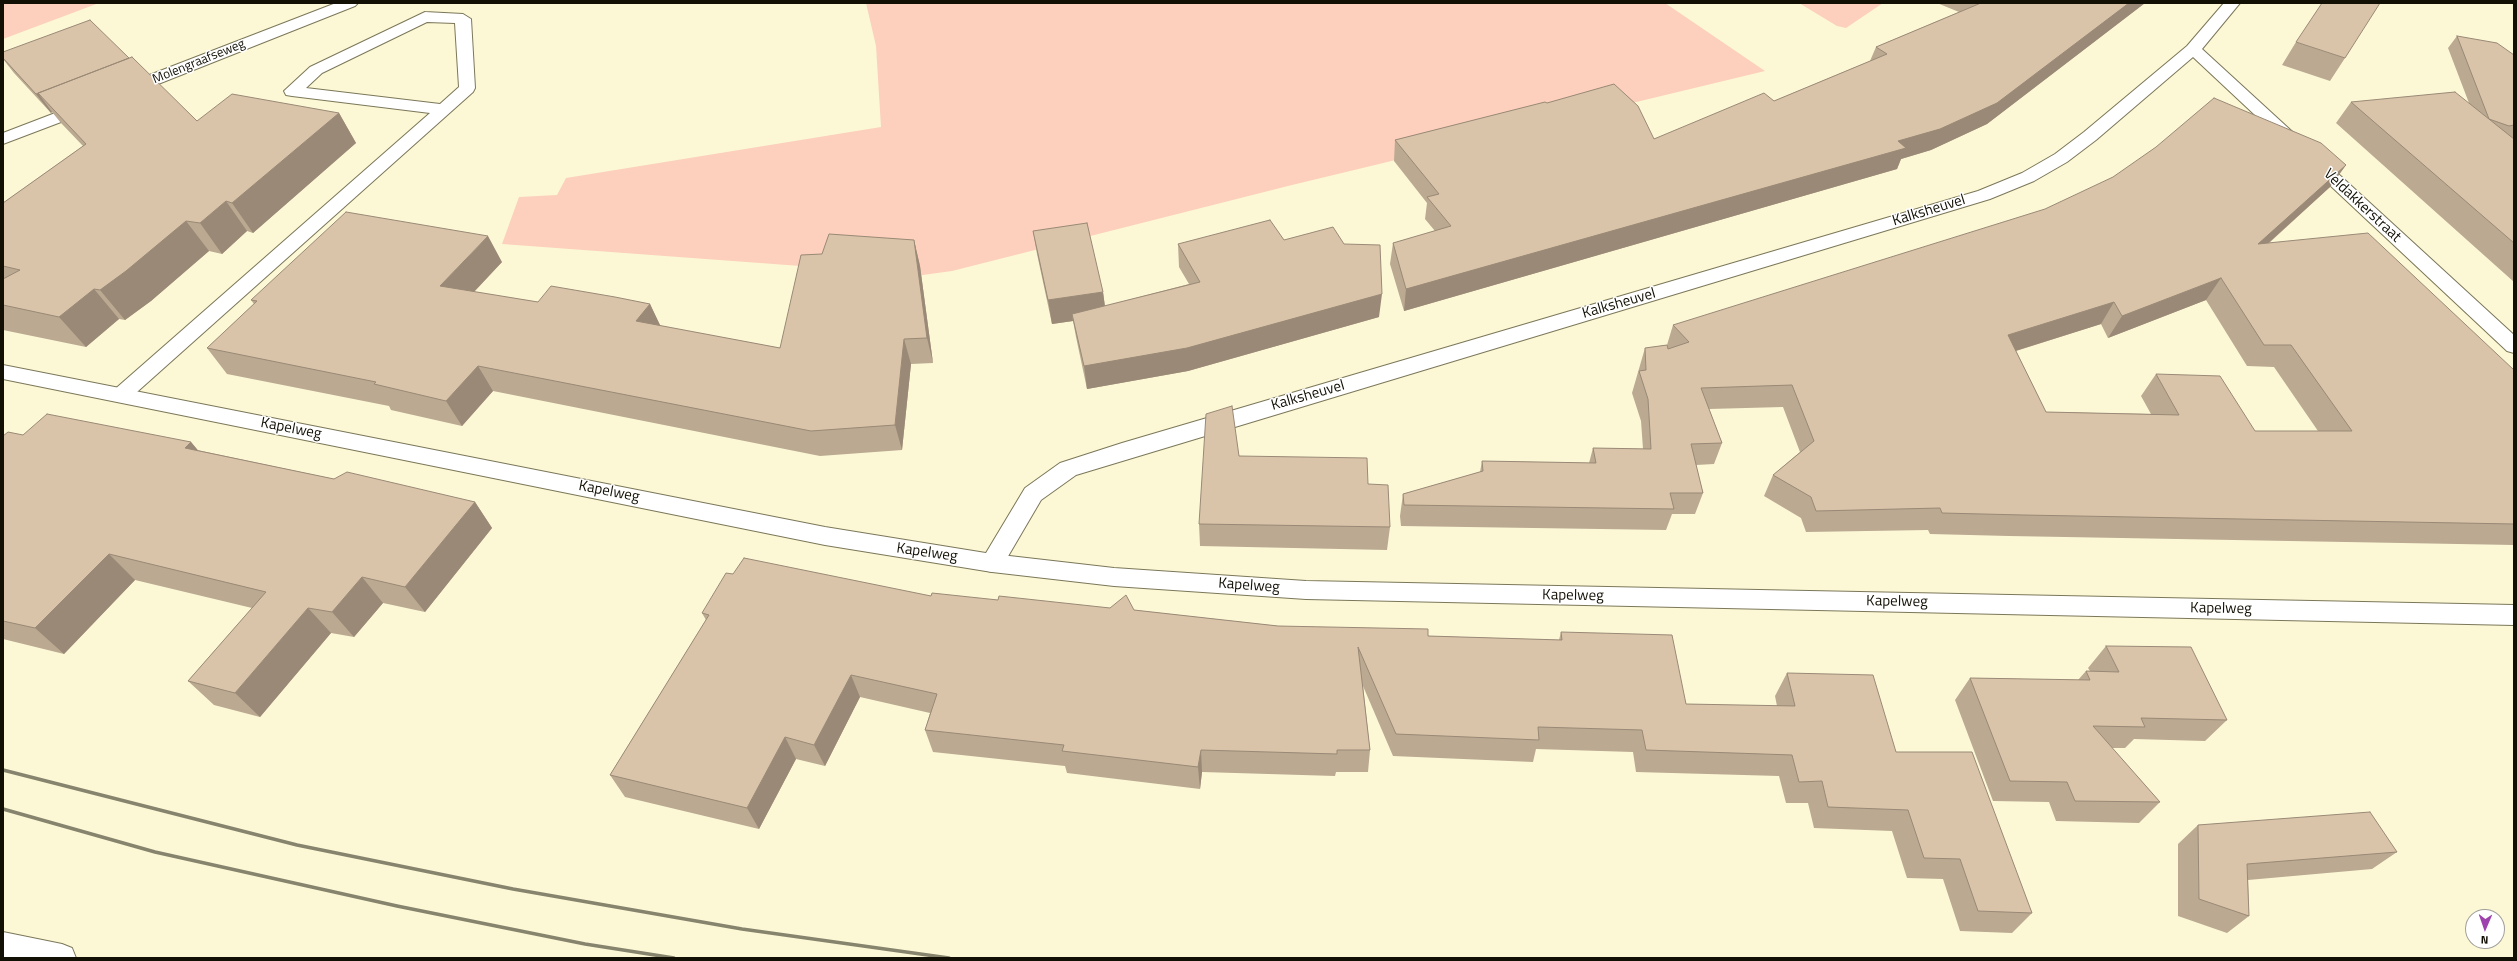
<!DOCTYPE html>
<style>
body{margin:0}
#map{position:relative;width:2517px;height:961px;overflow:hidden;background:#fcf8d6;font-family:"Titillium Web",sans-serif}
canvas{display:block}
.frame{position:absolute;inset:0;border:4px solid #121005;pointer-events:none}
.north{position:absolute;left:2465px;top:909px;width:40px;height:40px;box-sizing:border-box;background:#fff;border:1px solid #a09f9b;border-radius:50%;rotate:182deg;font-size:11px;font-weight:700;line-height:16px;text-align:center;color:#121005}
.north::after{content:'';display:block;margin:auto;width:14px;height:18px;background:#9e43ad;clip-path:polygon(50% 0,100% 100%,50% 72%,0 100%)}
</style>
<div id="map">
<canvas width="2517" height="961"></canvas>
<div class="frame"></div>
<div class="north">N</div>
</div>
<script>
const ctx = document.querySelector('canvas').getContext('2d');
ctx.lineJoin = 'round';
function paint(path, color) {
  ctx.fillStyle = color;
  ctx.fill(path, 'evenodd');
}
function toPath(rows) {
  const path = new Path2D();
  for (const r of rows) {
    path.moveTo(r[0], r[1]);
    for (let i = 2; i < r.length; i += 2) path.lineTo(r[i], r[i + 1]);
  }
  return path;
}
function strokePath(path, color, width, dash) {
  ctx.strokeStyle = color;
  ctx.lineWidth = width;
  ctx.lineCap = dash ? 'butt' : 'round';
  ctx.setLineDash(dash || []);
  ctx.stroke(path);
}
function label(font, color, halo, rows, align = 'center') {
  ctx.font = font + ' "Titillium Web",sans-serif';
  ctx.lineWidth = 3;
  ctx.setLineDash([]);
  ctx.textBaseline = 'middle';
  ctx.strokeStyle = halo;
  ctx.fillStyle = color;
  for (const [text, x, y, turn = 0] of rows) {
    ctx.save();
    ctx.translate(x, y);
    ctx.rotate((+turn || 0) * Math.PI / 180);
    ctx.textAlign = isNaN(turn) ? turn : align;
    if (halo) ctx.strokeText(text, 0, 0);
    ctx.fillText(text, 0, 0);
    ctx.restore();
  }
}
paint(toPath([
 [3,3,99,3,3,39],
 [866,3,1665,3,1765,71,1292,185,952,271,908,277,855,270,502,244,519,197,557,195,566,178,881,127,876,46],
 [1799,3,1883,3,1846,28,1837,26]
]), '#fcd0bc');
const lane = toPath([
 [425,12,463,14,471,19,475,88,473,92,128,400,121,402,114,400,111,395,114,390,430,113,292,96,286,95,284,91,310,67,425,12],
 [427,22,455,23,459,87,440,104,306,88,322,73,427,22]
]);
const street = toPath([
 [336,3,358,3,355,6,133,94,127,95,121,94,119,90,121,86,336,3],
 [2224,3,2240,3,2202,49,2514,335,2514,353,2507,351,2193,57,2096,140,2067,162,2034,181,1990,199,1076,475,1041,500,1000,570,992,572,984,570,980,563,1025,488,1060,463,1122,443,1978,191,2022,173,2055,154,2084,132,2187,46,2224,3],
 [84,102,90,103,92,107,90,111,3,144,3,133,84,102]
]);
const secondary = toPath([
 [3,365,825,527,992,554,1114,568,1306,581,2514,605,2514,625,1306,599,1114,586,992,572,825,545,3,379,3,365],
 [3,932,62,944,72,948,76,958,3,958,3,932]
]);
strokePath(lane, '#7b7759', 2);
strokePath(street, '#7b7759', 2);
strokePath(secondary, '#7b7759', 2);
paint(lane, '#fff');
paint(street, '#fff');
paint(secondary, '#fff');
strokePath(toPath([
 [3,770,297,845,513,889,742,929,949,958],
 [3,809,155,852,397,906,585,944,674,958]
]), '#87846e', 3.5);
paint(toPath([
 [1937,3,2145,3,1987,124,1931,150,1901,159,1897,169,1404,311,1390,264,1393,243,1435,231,1425,219,1427,203,1394,161,1395,140,1547,103,1654,139,1774,101,1870,61,1876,47,1959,12],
 [2457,36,2514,55,2514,137,2512,137,2514,139,2514,282,2336,123,2351,102,2469,103,2448,48],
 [2296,42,2345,58,2330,81,2282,65],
 [3,52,129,58,197,121,339,113,356,143,253,233,247,231,222,254,209,251,151,301,125,320,119,319,86,347,3,330,3,203,83,146,61,123,52,112,51,113,14,73,3,59],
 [2346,165,2330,187,2268,244,2514,370,2514,545,2009,536,1930,534,1928,530,1806,532,1801,518,1764,496,1773,475,1800,452,1783,407,1709,409,1722,443,1714,464,1696,465,1703,493,1695,514,1672,514,1666,530,1401,526,1400,516,1403,494,1480,472,1482,461,1589,463,1593,448,1643,449,1641,421,1632,393,1645,348,1667,345,1673,325],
 [2206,300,2247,366,2274,367,2318,431,2255,431,2156,374,2141,396,2151,414,2046,412,2016,351,2101,324,2108,338],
 [1033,231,1103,292,1105,306,1189,284,1179,267,1178,244,1284,240,1379,317,1188,371,1087,389,1076,337,1073,321,1052,324,1037,254],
 [914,240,920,266,933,363,911,364,902,450,820,456,493,391,462,426,391,410,389,406,227,374,207,348,254,304,251,300,502,262,474,292,538,302,650,304,660,326,780,348,822,254],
 [23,435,191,442,197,450,334,479,475,502,492,528,425,612,383,603,354,637,331,633,260,717,214,705,188,681,252,608,135,580,64,654,3,639,3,436],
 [1239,456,1368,484,1390,527,1387,550,1200,546,1199,524],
 [733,574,931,596,1134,610,1278,626,1428,636,1559,640,1561,632,1686,704,1777,706,1775,696,1787,673,1896,752,2032,913,2012,933,1960,931,1943,879,1907,878,1892,831,1814,828,1808,803,1786,803,1779,776,1636,772,1633,752,1536,749,1533,762,1393,756,1363,686,1370,750,1368,772,1336,772,1335,776,1202,772,1200,789,1067,773,1065,766,933,752,925,730,930,713,860,697,825,766,796,759,759,829,625,797,610,775,706,620,702,613],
 [2106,646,2227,720,2205,741,2134,739,2125,748,2112,748,2160,802,2139,823,2056,821,2049,802,1993,801,1955,700,1970,678,2078,680,2086,671,2090,671,2088,668],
 [2198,825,2397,852,2372,869,2248,880,2249,916,2227,933,2178,916,2178,844]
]), '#bba991');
paint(toPath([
 [2129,3,2145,3,1987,124,1931,150,1901,159,1897,169,1404,311,1406,289,1898,141],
 [38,93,52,112,51,113,36,94],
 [339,113,356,143,253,233,232,203],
 [2346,165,2330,187,2243,266,2258,244],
 [226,201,247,231,222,254,200,223],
 [186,221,209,251,151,301,125,320,100,290],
 [488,236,502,262,455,312,440,286],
 [914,240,920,266,933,363,927,338],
 [2221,278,2206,300,2108,338,2122,316],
 [94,289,119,319,86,347,59,317],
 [1103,292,1106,315,1072,314,1073,321,1052,324,1048,300],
 [1382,294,1379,317,1188,371,1087,389,1084,366],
 [2114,302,2101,324,1996,357,2008,335],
 [650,304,662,329,636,321],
 [904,339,911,364,902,450,895,425],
 [478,366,493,391,462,426,446,401],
 [191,442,214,469,185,448],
 [475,502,492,528,425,612,405,587],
 [109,554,135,580,64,654,35,628],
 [362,577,383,603,354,637,332,612],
 [308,608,331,633,260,717,235,693],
 [851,675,860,697,825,766,814,745],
 [785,737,796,759,759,829,747,808],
 [1201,750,1202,772,1200,789,1198,767]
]), '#998976');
const building = toPath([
 [1981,3,2129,3,1997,103,1940,129,1898,141,1906,148,1406,289,1393,243,1451,226,1427,197,1439,194,1395,140,1545,102,1547,103,1614,84,1638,106,1654,139,1764,93,1774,101,1887,54,1876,47,1981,3],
 [2322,3,2380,3,2345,58,2296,42,2322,3],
 [90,20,129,58,36,94,3,58,3,52,90,20],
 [2457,36,2497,43,2514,55,2514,125,2509,126,2489,119,2457,36],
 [132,57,197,121,232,94,339,113,232,203,226,201,200,223,186,221,126,271,100,290,94,289,59,317,3,305,3,279,20,270,3,266,3,203,86,144,38,93,132,57],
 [2455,92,2514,139,2514,243,2351,102,2455,92],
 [2214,98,2321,143,2346,165,2258,244,2368,233,2514,370,2514,524,2023,515,1942,513,1940,508,1816,511,1811,497,1773,475,1814,441,1792,385,1701,388,1722,443,1691,444,1703,493,1670,493,1674,509,1404,505,1403,494,1483,471,1482,461,1596,463,1593,448,1651,449,1648,399,1639,371,1646,370,1645,348,1667,345,1668,349,1689,342,1673,325,2045,209,2113,177,2156,147,2214,98],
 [2221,278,2264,345,2291,345,2352,431,2255,431,2220,376,2156,374,2179,415,2046,412,2008,335,2114,302,2122,316,2221,278],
 [346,212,488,236,440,286,538,302,551,286,615,297,650,304,636,321,780,348,801,255,822,254,829,234,914,240,927,338,904,339,895,425,811,431,478,366,446,401,374,384,376,382,207,348,257,301,251,300,346,212],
 [1270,220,1284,240,1333,227,1344,244,1380,245,1382,294,1187,348,1084,366,1072,314,1200,282,1178,244,1270,220],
 [1087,223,1103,292,1048,300,1033,231,1087,223],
 [1232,406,1239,456,1367,458,1368,484,1388,485,1390,527,1199,524,1206,414,1232,406],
 [47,414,191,442,185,448,334,479,347,472,475,502,405,587,362,577,332,612,308,608,235,693,188,681,266,592,109,554,35,628,3,621,3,436,8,432,23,435,47,414],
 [744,558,931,596,932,593,998,600,999,596,1110,608,1126,595,1134,610,1278,626,1428,629,1428,636,1562,640,1561,632,1672,635,1686,704,1795,706,1787,673,1873,675,1896,752,1972,752,2032,913,1978,911,1960,859,1924,858,1908,810,1828,807,1822,781,1799,782,1792,755,1646,750,1642,730,1538,727,1539,740,1396,734,1358,647,1370,750,1337,750,1337,754,1201,750,1198,767,1062,751,1064,745,925,730,937,694,851,675,814,745,785,737,747,808,610,775,709,615,702,613,726,573,733,574,744,558],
 [2106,646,2191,647,2227,720,2141,718,2145,727,2093,726,2160,802,2075,801,2067,782,2010,781,1970,678,2090,680,2086,671,2119,672,2106,646],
 [2370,812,2397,852,2247,864,2249,916,2199,899,2198,825,2370,812]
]);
paint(building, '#dac4a9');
strokePath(building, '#998976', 1);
label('13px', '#121005', '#fff', [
 ["Molengraafseweg",199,62,-22]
]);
label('15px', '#121005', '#fff', [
 ["Veldakkerstraat",2362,206,43],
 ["Kalksheuvel",1929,211,-17],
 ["Kalksheuvel",1619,304,-16],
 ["Kalksheuvel",1308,396,-16],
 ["Kapelweg",291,429,11],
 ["Kapelweg",609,492,11],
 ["Kapelweg",927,553,8],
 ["Kapelweg",1249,586,4],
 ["Kapelweg",1573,596,1],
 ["Kapelweg",1897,602,1],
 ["Kapelweg",2221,609,1]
]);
</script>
